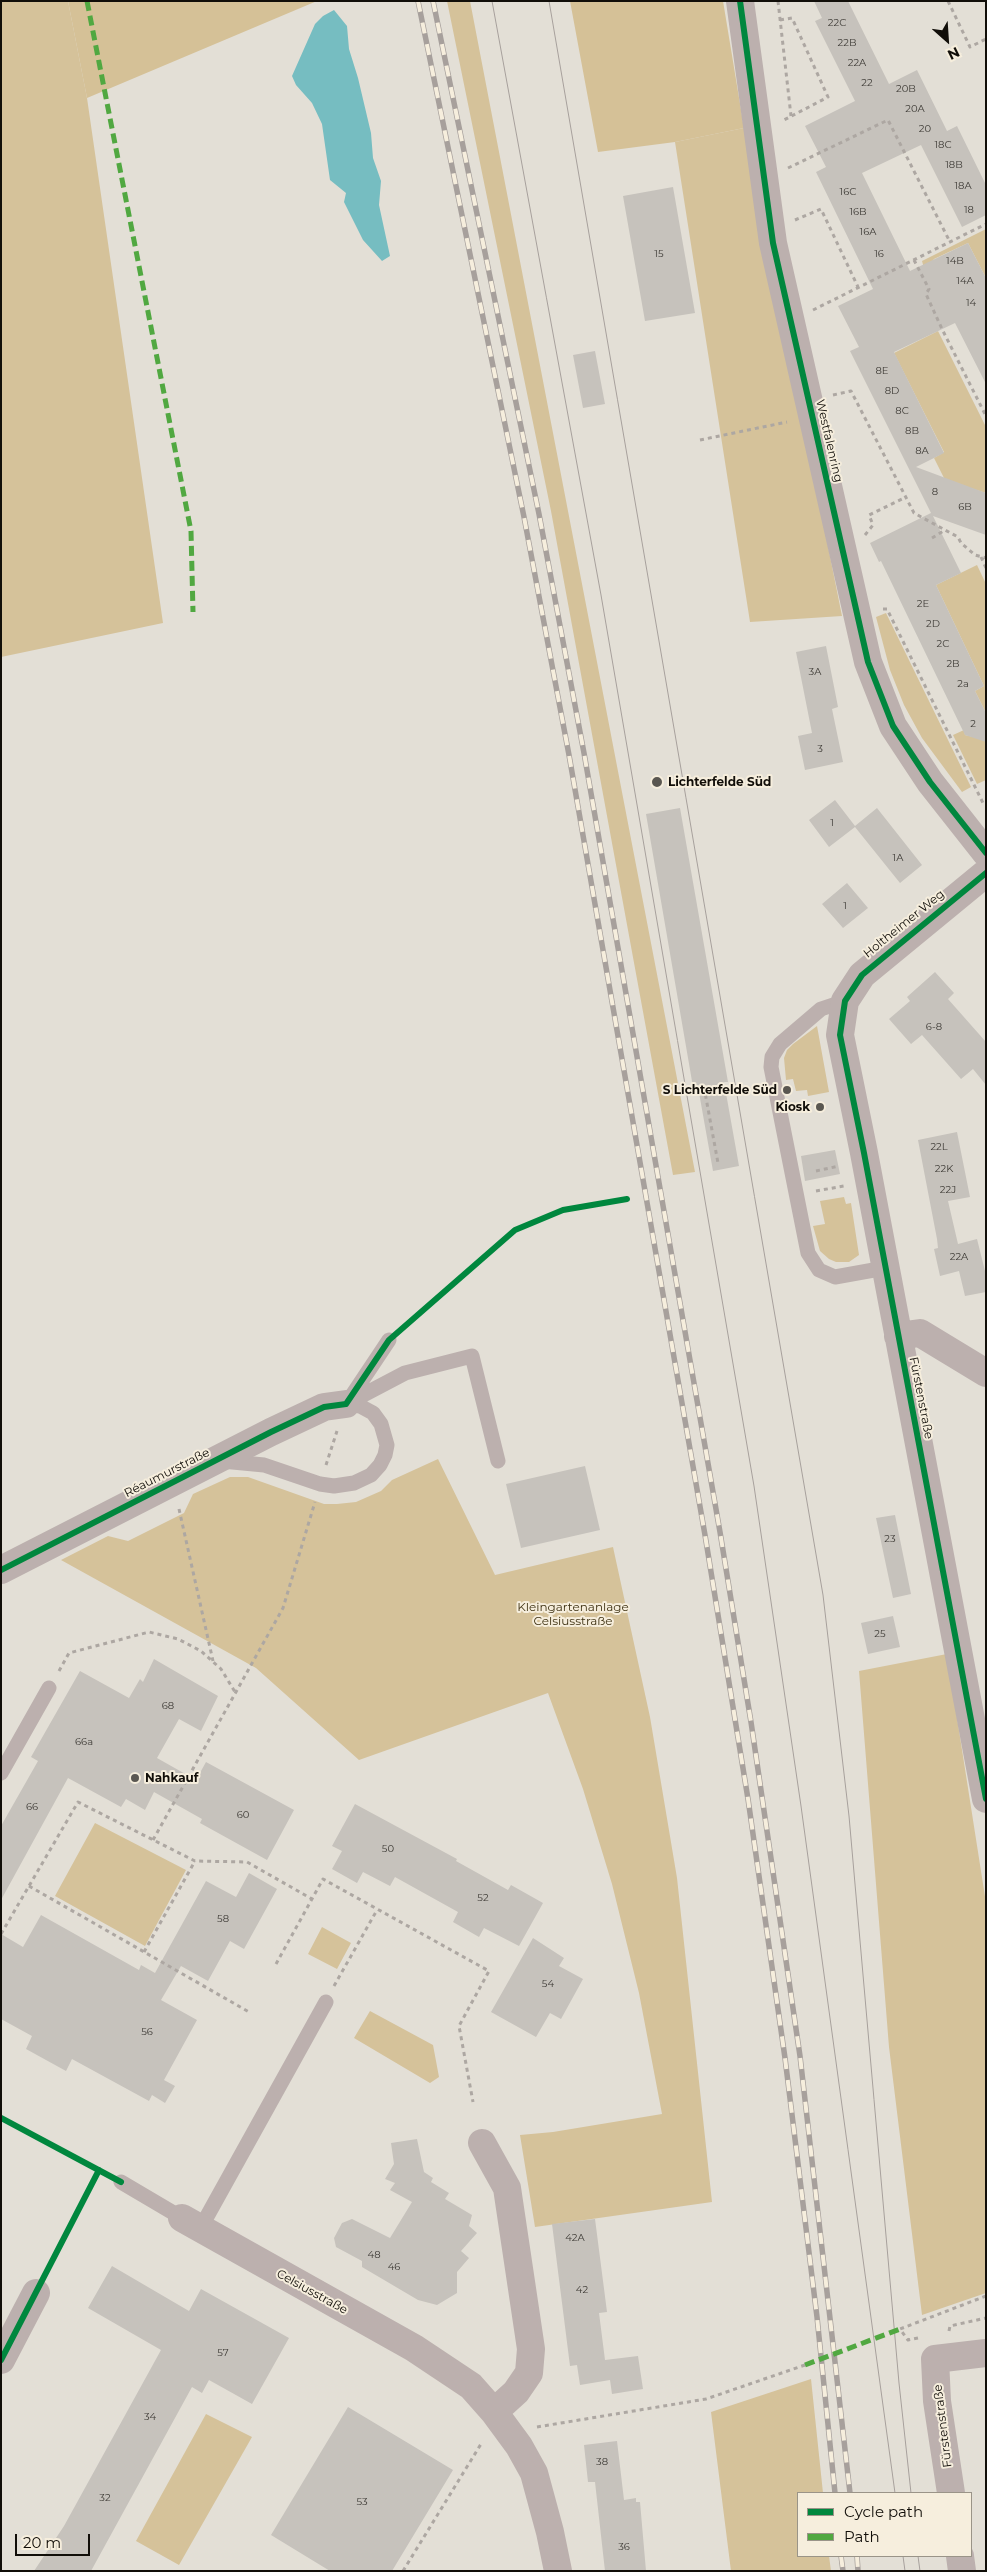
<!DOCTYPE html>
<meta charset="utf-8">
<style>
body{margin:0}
#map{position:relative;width:987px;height:2572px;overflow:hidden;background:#e3dfd6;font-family:Montserrat,sans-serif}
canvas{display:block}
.frame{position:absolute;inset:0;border:2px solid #110e09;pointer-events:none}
.legend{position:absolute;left:797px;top:2492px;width:175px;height:65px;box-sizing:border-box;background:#f6eedd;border:1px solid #9a9488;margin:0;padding:6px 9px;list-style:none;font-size:15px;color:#110e09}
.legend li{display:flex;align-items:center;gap:10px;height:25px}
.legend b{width:25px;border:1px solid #9a9488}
.north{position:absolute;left:922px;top:15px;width:50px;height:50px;-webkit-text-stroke:4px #f6eedd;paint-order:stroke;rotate:154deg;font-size:14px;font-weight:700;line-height:20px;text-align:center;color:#110e09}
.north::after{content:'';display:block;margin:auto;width:18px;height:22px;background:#110e09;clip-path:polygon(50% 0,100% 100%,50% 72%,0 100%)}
.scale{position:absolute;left:15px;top:2534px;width:75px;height:22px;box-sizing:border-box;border:2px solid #110e09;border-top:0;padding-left:6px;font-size:15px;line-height:18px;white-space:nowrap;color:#110e09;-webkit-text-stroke:4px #f6eedd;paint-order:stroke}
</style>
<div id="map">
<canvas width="987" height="2572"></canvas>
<div class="frame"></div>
<ul class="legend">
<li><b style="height:6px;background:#00873e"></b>Cycle path</li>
<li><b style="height:6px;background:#51a841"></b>Path</li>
</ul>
<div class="north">N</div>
<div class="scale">20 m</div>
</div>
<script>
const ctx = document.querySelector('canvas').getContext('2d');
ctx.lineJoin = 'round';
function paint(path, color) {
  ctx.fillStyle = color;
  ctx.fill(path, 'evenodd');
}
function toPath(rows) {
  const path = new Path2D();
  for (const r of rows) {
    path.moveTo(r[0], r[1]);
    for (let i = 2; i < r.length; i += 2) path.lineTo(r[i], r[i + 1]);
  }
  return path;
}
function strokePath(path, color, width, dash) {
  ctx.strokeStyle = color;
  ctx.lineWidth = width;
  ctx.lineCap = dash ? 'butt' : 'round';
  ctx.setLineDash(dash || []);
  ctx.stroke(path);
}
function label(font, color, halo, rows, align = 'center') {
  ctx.font = font + ' Montserrat,sans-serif';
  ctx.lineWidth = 4;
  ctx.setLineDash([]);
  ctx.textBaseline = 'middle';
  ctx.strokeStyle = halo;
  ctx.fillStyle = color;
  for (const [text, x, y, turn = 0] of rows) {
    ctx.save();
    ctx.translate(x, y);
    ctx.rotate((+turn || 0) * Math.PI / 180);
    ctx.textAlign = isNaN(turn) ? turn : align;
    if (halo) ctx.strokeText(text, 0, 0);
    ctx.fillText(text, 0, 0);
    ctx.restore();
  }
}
paint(toPath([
 [1,1,68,1,87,98,163,623,1,657],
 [447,1,470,1,695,1172,673,1175,551,511],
 [744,128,842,616,750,622,675,142],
 [986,229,986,278,968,243,934,259,925,272,922,261],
 [938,331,986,427,986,493,945,480,934,458,944,452,894,353],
 [977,565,986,584,986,713,975,691,984,686,936,585],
 [886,613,971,787,962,792,922,738,904,705,890,670,876,617],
 [964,730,965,735,986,740,986,780,977,784,953,735],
 [817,1026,829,1092,808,1096,807,1090,796,1091,793,1079,786,1080,784,1058,787,1050,793,1044],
 [844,1197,846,1204,851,1203,859,1255,849,1262,836,1262,829,1259,820,1251,813,1226,825,1224,820,1201],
 [438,1459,495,1575,613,1547,650,1717,677,1878,712,2202,535,2227,520,2135,553,2132,662,2114,639,1993,612,1884,583,1789,548,1693,359,1760,256,1668,61,1560,108,1536,128,1541,184,1513,193,1494,230,1477,248,1477,324,1504,337,1504,356,1502,381,1491,392,1480],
 [947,1654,986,1903,986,2293,922,2315,889,2047,859,1671],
 [95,1823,186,1870,145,1946,55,1896],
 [322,1927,351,1943,337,1969,308,1954],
 [370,2011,433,2045,439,2077,430,2083,354,2038],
 [811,2379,823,2493,798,2493,798,2556,829,2556,831,2571,731,2571,711,2412],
 [206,2414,252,2437,179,2565,136,2541]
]), '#d5c29a');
paint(toPath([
 [68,1,317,1,87,98],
 [570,1,723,1,744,128,675,142,598,152]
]), '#d5c197');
paint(toPath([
 [334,10,347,26,349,49,358,78,371,133,373,158,381,181,379,205,390,256,382,261,363,240,344,202,346,193,330,180,322,124,312,103,296,85,292,76,315,24,323,16]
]), '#76bdc1');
paint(toPath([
 [814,1,848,1,889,84,917,70,947,131,957,126,986,185,986,215,962,227,921,145,862,173,910,271,968,243,986,278,986,384,955,323,894,352,944,453,916,467,986,493,986,535,933,516,961,573,936,585,984,686,975,691,986,713,986,742,965,735,881,561,879,562,870,543,931,513,850,351,859,347,838,306,873,289,816,172,826,167,805,126,855,101,815,21,822,18],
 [673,187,695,313,645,321,623,196],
 [595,351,605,404,583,408,573,355],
 [826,646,838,707,832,709,843,762,805,770,798,736,812,733,796,652],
 [835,800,855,826,877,808,922,865,900,883,855,827,829,847,809,820],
 [680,808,728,1082,724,1082,739,1166,713,1171,698,1087,693,1087,646,814],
 [847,883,868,908,843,928,822,904],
 [935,972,954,993,948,999,986,1042,986,1085,973,1069,961,1079,922,1035,911,1044,889,1019,910,1001,907,997],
 [957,1132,970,1197,948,1201,958,1244,977,1239,986,1275,986,1292,965,1296,959,1271,940,1276,934,1249,938,1248,937,1239,918,1140],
 [835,1150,840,1174,805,1181,801,1156],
 [585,1466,600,1530,521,1548,506,1484],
 [895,1515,911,1594,893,1598,876,1518],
 [893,1616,900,1647,868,1654,861,1623],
 [154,1659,218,1696,201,1731,179,1719,157,1758,196,1780,206,1762,294,1810,267,1860,200,1823,202,1819,154,1792,145,1810,126,1799,121,1807,68,1778,1,1900,1,1826,38,1761,31,1757,80,1671,129,1698,140,1679,143,1682],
 [355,1804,457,1859,456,1861,508,1890,511,1885,543,1903,519,1946,484,1928,479,1937,453,1922,458,1912,395,1877,390,1886,363,1872,357,1883,332,1869,342,1851,332,1846],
 [249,1873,277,1889,244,1949,230,1941,208,1981,181,1966,161,2000,197,2020,164,2080,175,2086,165,2103,152,2095,149,2101,72,2059,66,2071,26,2049,32,2036,1,2019,1,1934,23,1947,41,1915,139,1970,141,1965,155,1973,206,1881,236,1897],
 [533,1938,564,1958,559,1966,583,1979,561,2019,550,2013,536,2037,491,2012],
 [417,2139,424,2172,433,2178,431,2182,449,2193,445,2199,472,2215,469,2226,477,2233,461,2251,469,2258,457,2272,457,2293,437,2305,418,2300,362,2267,362,2261,336,2247,334,2238,342,2223,352,2219,390,2238,412,2202,390,2190,395,2183,385,2179,394,2164,391,2143],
 [595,2219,607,2312,599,2313,605,2360,638,2356,643,2389,612,2394,610,2380,580,2385,577,2365,570,2366,552,2224],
 [112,2266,189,2311,201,2289,289,2338,252,2404,209,2380,202,2393,192,2387,91,2571,34,2571,64,2526,161,2350,88,2308],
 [348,2407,453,2470,392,2571,330,2571,271,2535],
 [617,2441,624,2500,636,2498,636,2502,640,2502,646,2571,605,2571,595,2482,588,2482,584,2445]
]), '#c6c2bc');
strokePath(toPath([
 [778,1,791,116],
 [948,1,970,47,986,39],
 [780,20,792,18,828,97,782,121],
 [788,168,888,120,950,242],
 [795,220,821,209,858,287],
 [914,260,929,289,926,294,942,329,986,416],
 [813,310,986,224],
 [833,395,851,391,914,513,945,530],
 [700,440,787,422],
 [865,535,873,525,869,515,906,497],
 [932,538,945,530,958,537,961,543,975,555,986,558],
 [981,557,986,568],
 [883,609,887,609,984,805],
 [704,1087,718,1163],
 [816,1171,839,1166],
 [816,1191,844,1186],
 [405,1327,515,1230,563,1210,627,1199],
 [326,1465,337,1431],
 [179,1509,213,1661],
 [59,1671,69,1653,149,1632,178,1639,201,1651,221,1669,235,1692],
 [153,1840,283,1608,315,1502],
 [29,1886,249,2012],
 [1,1934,78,1802,195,1861,247,1862,312,1899],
 [144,1952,195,1861],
 [276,1964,323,1879,489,1971,459,2026,473,2102],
 [334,1986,377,1910],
 [949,2331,950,2326,986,2318],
 [918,2338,908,2340,900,2329,986,2296],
 [537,2427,706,2399,805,2365],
 [403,2571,481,2444]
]), '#ada7a2', 3, [4, 4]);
strokePath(toPath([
 [845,1001,821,1009,780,1044,772,1057,771,1067,808,1253,819,1270,835,1277,885,1268],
 [347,1403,389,1340],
 [346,1404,405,1373,472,1356,498,1461],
 [222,1461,264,1465,320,1484,334,1486,354,1483,371,1475,380,1465,385,1455,387,1445,381,1424,373,1413,360,1406,346,1404],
 [1,1773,49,1688],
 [121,2182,182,2218],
 [200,2229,326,2002]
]), '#bcb0ae', 15);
strokePath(toPath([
 [740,1,773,243,868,662,893,726,930,782,986,853],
 [986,873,862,975,845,1001,840,1035,864,1153,986,1799],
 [898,1336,920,1333,986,1373],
 [1,1570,271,1432,324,1407,346,1404],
 [482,2143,507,2188,531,2349,529,2373,516,2392,494,2412],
 [182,2218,414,2348,471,2386,494,2412,519,2446,534,2473,550,2532,558,2571],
 [1,2360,36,2293],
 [951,2493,937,2401,935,2359,986,2353],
 [960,2556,962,2571]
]), '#bcb0ae', 28);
strokePath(toPath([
 [492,1,601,595,754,1486,801,1806,895,2493],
 [549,1,823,1595,849,1816,899,2383,911,2493],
 [903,2556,905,2571],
 [918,2556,920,2571]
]), '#a7a09c', 1);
const rail = toPath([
 [418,1,524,517,569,755,705,1535,748,1799,785,2058,817,2317,835,2493],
 [433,1,539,514,584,753,720,1532,751,1722,800,2056,850,2493],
 [841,2556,843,2571],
 [857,2556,858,2571]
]);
strokePath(rail, '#a7a09c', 5.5);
strokePath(rail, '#f6eedd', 4, [11]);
strokePath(toPath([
 [87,1,191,531,193,612],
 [805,2365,900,2329]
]), '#51a841', 5, [10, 5]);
strokePath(toPath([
 [740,1,773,243,868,662,893,726,930,782,986,853],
 [986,873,862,975,845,1001,840,1035,864,1153,986,1799],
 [1,1570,271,1432,324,1407,346,1404,389,1340,515,1230,563,1210,627,1199],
 [1,2118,121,2182],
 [1,2360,99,2170]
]), '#00873e', 6);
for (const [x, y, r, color] of [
 [657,782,6,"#5a5751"],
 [787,1090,5,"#5a5751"],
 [820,1107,5,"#5a5751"],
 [135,1778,5,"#5a5751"]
]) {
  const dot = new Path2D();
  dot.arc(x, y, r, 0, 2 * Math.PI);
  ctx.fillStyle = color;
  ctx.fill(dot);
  strokePath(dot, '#f6eedd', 2);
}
label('10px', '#3e3b36', null, [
 ["22C",837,23],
 ["22B",847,43],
 ["22A",857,63],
 ["22",867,83],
 ["20B",906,89],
 ["20A",915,109],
 ["20",925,129],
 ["18C",943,145],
 ["18B",954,165],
 ["18A",963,186],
 ["16C",848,192],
 ["18",969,210],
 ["16B",858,212],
 ["16A",868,232],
 ["15",659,254],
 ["16",879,254],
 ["14B",955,261],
 ["14A",965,281],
 ["14",971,303],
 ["8E",882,371],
 ["8D",892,391],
 ["8C",902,411],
 ["8B",912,431],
 ["8A",922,451],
 ["8",935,492],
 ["6B",965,507],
 ["2E",923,604],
 ["2D",933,624],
 ["2C",943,644],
 ["2B",953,664],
 ["3A",815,672],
 ["2a",963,684],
 ["2",973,724],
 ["3",820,749],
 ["1",832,823],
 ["1A",898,858],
 ["1",845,906],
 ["6-8",934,1027],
 ["22L",939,1147],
 ["22K",944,1169],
 ["22J",948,1190],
 ["22A",959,1257],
 ["23",890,1539],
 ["25",880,1634],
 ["68",168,1706],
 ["66a",84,1742],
 ["66",32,1807],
 ["60",243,1815],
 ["50",388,1849],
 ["52",483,1898],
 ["58",223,1919],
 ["54",548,1984],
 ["56",147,2032],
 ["42A",575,2238],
 ["48",374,2255],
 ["46",394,2267],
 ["42",582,2290],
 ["57",223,2353],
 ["34",150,2417],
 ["38",602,2462],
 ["32",105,2498],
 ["53",362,2502],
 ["36",624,2547]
]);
label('12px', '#110e09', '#f6eedd', [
 ["Westfalenring",829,441,77],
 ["Holtheimer Weg",904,924,-39],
 ["Fürstenstraße",921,1398,79],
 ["Réaumurstraße",167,1473,-27],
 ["Celsiusstraße",312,2292,29],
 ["Fürstenstraße",943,2426,-97]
]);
label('bold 12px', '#110e09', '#f6eedd', [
 ["Lichterfelde Süd",668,782],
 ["S Lichterfelde Süd",777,1090,"right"],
 ["Kiosk",810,1107,"right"],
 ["Nahkauf",145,1778]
], 'left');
label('12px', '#3d3011', '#f6eedd', [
 ["Kleingartenanlage",573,1607],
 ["Celsiusstraße",573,1621]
]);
</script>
